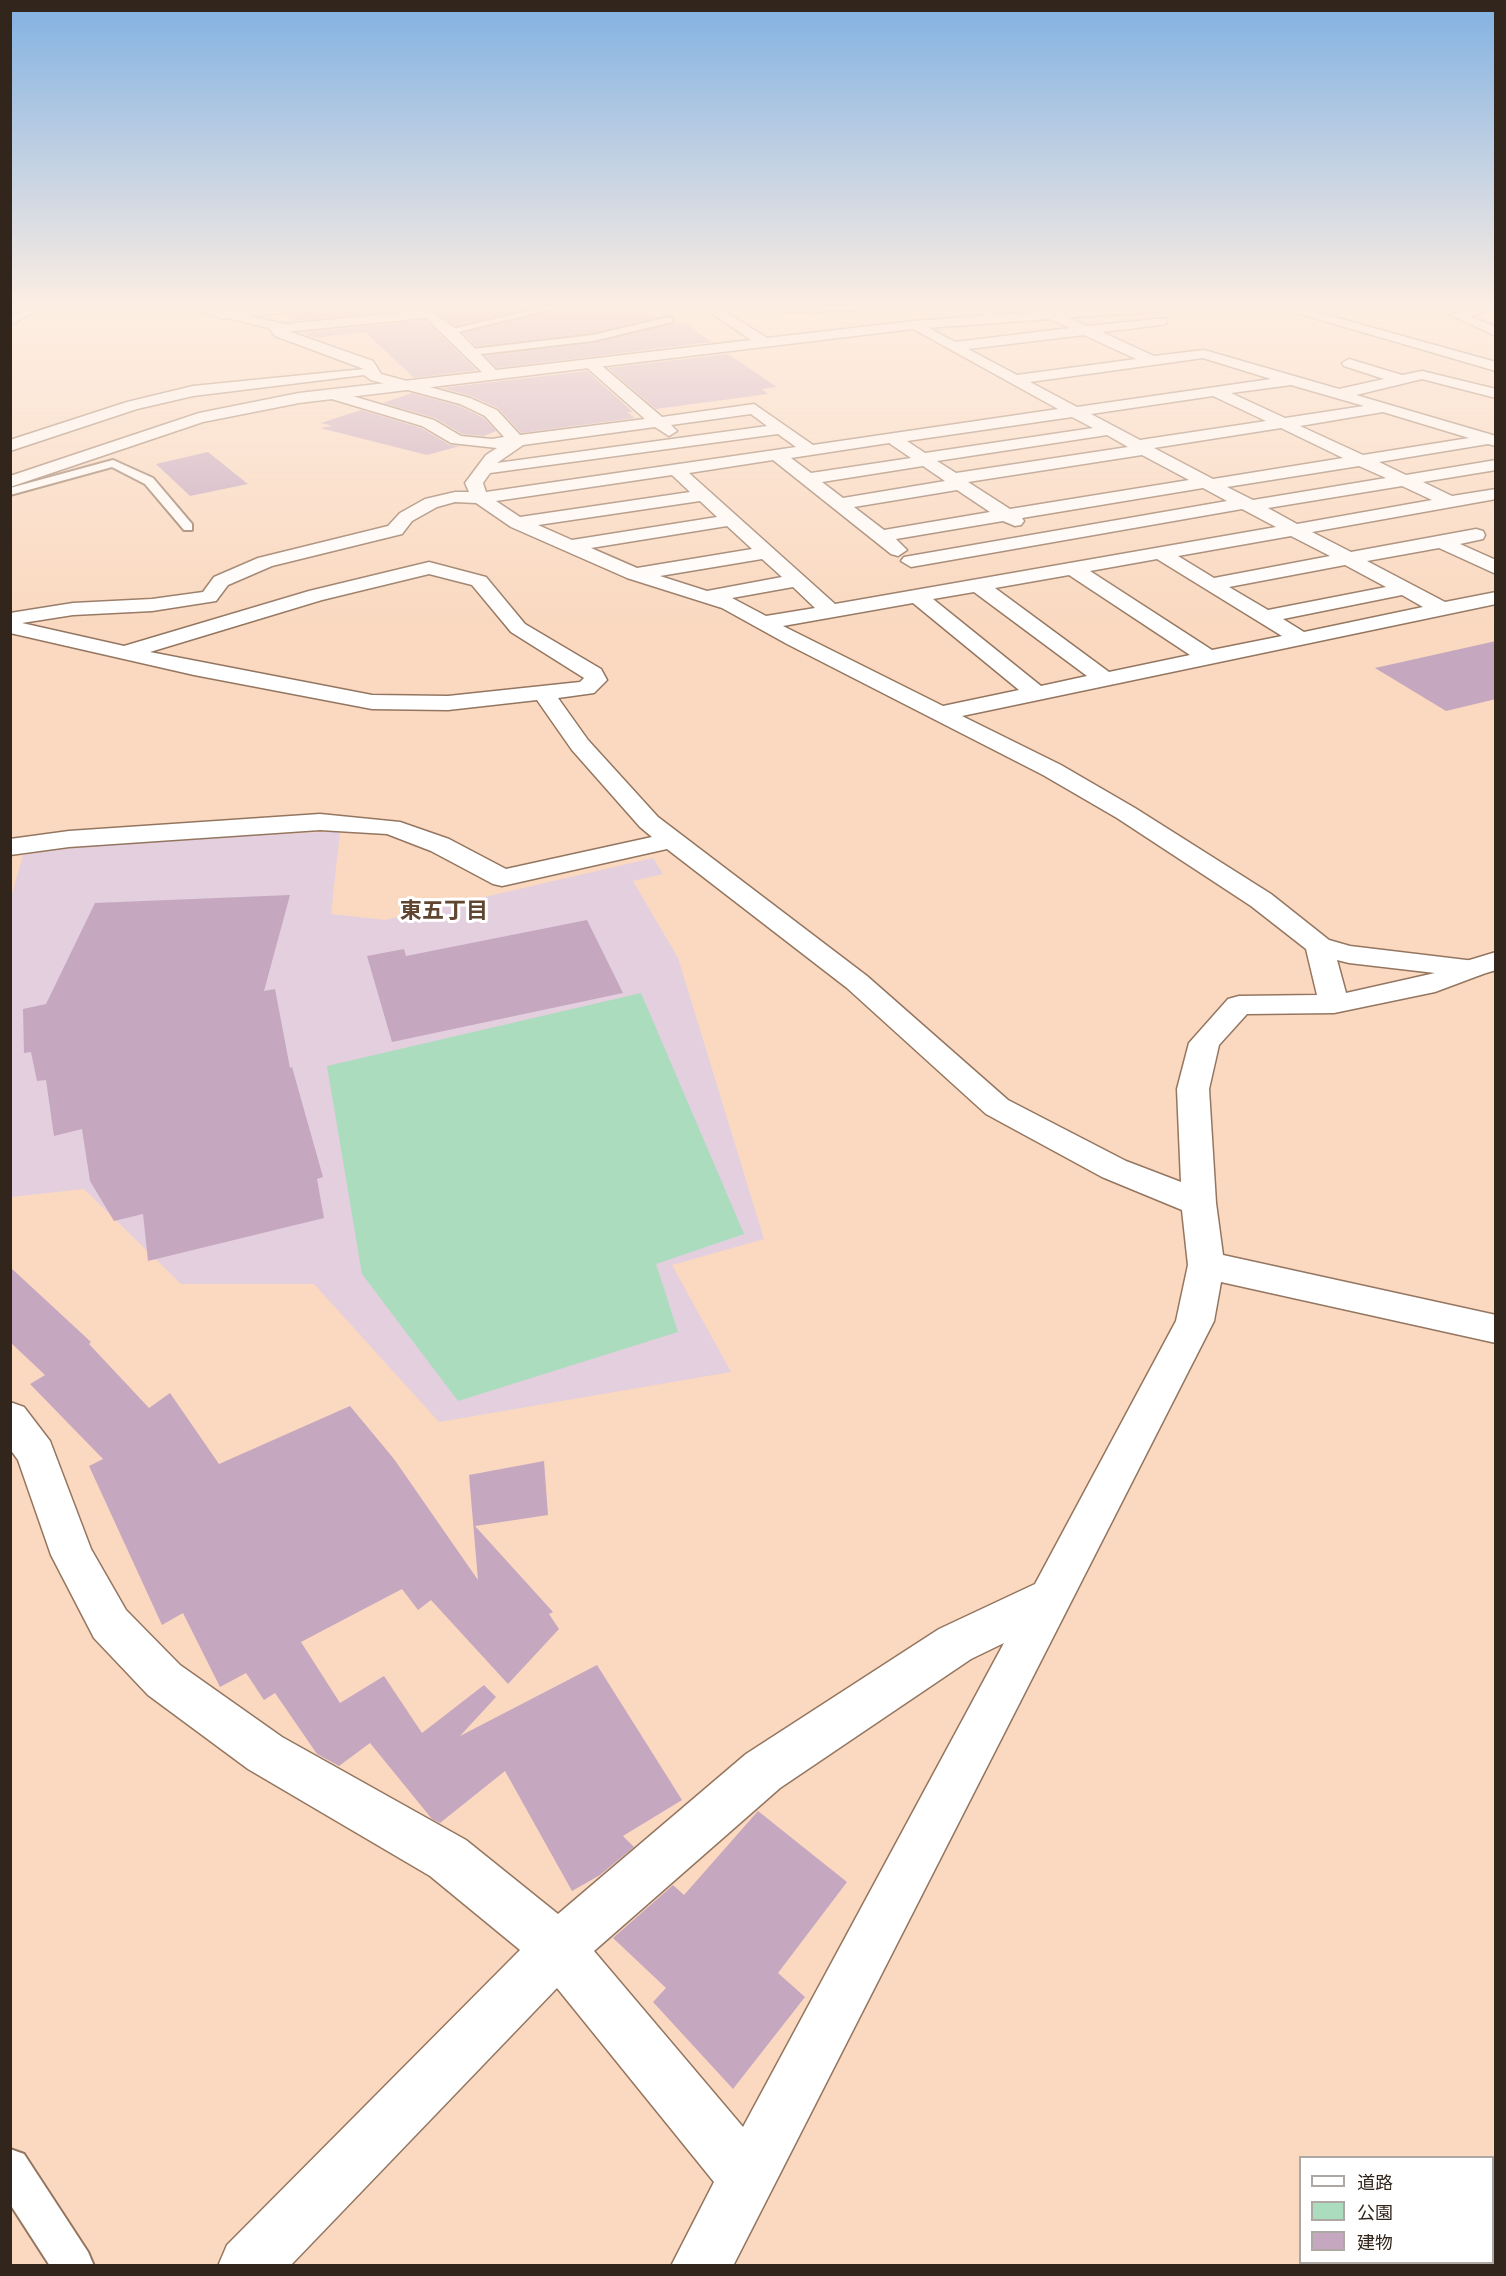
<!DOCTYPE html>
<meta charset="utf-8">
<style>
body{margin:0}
#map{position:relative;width:1506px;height:2276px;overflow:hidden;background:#fad9c0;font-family:"Archivo Narrow","Noto Sans JP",sans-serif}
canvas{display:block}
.frame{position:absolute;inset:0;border:12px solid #31251c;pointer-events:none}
.legend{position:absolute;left:1299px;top:2156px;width:195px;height:108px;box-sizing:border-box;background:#fff;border:2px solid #ada8a4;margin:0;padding:8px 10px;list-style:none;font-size:18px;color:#31251c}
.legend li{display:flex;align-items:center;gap:12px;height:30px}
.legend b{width:30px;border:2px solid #ada8a4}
</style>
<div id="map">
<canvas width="1506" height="2276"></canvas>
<div class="frame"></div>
<ul class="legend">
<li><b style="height:8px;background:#fff"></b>道路</li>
<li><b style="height:16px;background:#abdcbe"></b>公園</li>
<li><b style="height:16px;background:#c6a7c0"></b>建物</li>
</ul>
</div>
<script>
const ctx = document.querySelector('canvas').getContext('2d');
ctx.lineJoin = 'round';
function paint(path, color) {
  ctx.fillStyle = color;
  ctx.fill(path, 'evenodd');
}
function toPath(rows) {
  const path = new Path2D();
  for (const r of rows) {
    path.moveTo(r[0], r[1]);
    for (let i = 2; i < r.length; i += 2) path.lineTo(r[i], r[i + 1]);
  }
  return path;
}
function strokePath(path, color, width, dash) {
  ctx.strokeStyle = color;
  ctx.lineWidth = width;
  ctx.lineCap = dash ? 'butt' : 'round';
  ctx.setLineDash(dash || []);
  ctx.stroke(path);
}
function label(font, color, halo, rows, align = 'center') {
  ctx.font = font + ' "Archivo Narrow","Noto Sans JP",sans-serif';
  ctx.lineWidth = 6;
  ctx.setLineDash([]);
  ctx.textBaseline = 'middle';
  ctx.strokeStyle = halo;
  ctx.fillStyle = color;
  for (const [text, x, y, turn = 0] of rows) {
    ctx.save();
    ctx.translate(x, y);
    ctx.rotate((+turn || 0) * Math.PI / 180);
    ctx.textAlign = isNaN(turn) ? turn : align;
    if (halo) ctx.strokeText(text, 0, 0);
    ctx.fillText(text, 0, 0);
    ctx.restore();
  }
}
paint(toPath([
 [340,831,331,914,385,920,653,858,663,874,633,881,678,958,764,1239,672,1265,731,1372,439,1422,314,1284,181,1284,84,1189,11,1197,10,901,23,855,99,844]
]), '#e3cfde');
paint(toPath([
 [641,993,744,1234,656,1264,678,1332,458,1401,362,1274,327,1066]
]), '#abdcbe');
paint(toPath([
 [306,307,532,307,456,326,429,308,292,321,285,315,298,313],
 [562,307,629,307,660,317,593,333,476,346,463,333],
 [425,320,477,370,414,378,365,332,315,338,303,333],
 [674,321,689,326,712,342,497,368,485,356,594,343,673,324],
 [728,354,777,387,762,389,768,394,656,409,608,368],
 [587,371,633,412,627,412,635,418,521,433,498,408,471,396,442,388],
 [412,393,459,406,484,418,496,431,484,436,462,434,435,418,383,403],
 [361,410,421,428,450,445,460,446,427,455,320,428,333,426,321,423],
 [208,452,248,484,190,496,156,464],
 [1496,641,1496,699,1446,711,1375,668],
 [290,895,264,991,275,989,290,1068,292,1067,323,1177,317,1179,324,1218,148,1261,143,1214,114,1221,90,1181,82,1129,54,1136,46,1080,37,1081,31,1052,24,1053,23,1009,46,1004,95,903],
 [587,920,623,993,392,1042,367,956,404,949,406,956],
 [10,1267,91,1342,89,1344,149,1408,170,1393,219,1464,350,1406,394,1459,478,1580,469,1475,544,1461,548,1515,475,1526,553,1612,549,1614,559,1629,508,1684,431,1600,418,1610,402,1589,301,1642,340,1703,384,1676,422,1733,484,1685,496,1697,460,1736,597,1665,682,1800,623,1836,634,1847,600,1875,572,1891,505,1771,440,1823,432,1819,370,1743,339,1766,317,1754,275,1693,264,1700,246,1673,220,1687,183,1613,162,1625,89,1466,103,1459,30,1384,45,1375,10,1342],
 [758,1811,847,1882,778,1973,805,1997,733,2089,653,2002,666,1988,613,1938,673,1885,684,1895]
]), '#c6a7c0');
const service = toPath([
 [543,307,560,307,450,334,445,331,543,307],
 [776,307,862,307,858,310,784,312,776,307],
 [669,317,672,318,672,322,593,341,472,355,467,352,472,349,593,335,669,317],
 [113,460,153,478,192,524,192,530,184,530,145,484,112,467,10,495,10,488,113,460],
 [10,2149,24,2154,88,2252,94,2266,50,2266,10,2204,10,2149]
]);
const minor = toPath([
 [28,307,45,307,10,325,10,316,28,307],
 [257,307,304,307,298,311,221,319,214,315,221,311,257,307],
 [974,307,989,307,1004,319,1002,322,992,322,974,307],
 [1470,307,1484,307,1484,312,1470,316,1496,327,1496,336,1450,315,1470,307],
 [1053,311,1087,326,1166,318,1166,324,1161,325,1102,332,1154,356,1204,350,1339,389,1384,379,1344,366,1342,363,1349,359,1402,375,1422,371,1496,389,1496,398,1422,379,1356,395,1496,436,1496,446,1488,444,1379,462,1406,475,1496,460,1496,470,1423,482,1452,496,1496,489,1496,499,1312,532,1351,552,1476,529,1483,531,1485,535,1483,539,1460,544,1496,560,1496,574,1439,548,1367,561,1445,602,1496,592,1496,604,962,716,1061,765,1135,808,1271,894,1329,940,1350,946,1483,962,1487,968,1483,974,1435,992,1334,1013,1247,1014,1219,1045,1209,1089,1216,1203,1223,1255,1496,1315,1496,1343,1221,1282,1214,1321,733,2266,671,2266,714,2182,557,1988,290,2266,218,2266,227,2245,520,1950,430,1876,248,1769,148,1695,94,1638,51,1555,18,1460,10,1449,10,1402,24,1407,50,1441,91,1549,126,1610,180,1665,282,1737,466,1840,558,1914,746,1754,939,1629,1035,1584,1176,1321,1188,1265,1182,1210,1102,1177,986,1114,847,988,667,849,502,886,493,884,431,851,387,834,320,830,69,847,10,855,10,839,69,831,320,814,400,822,449,839,506,869,652,837,640,827,572,750,537,700,448,710,372,709,194,675,10,633,10,613,73,603,152,599,203,592,214,577,258,558,388,526,400,513,425,499,455,492,469,492,465,483,486,455,497,448,451,443,422,426,325,397,322,394,325,391,335,391,434,420,461,436,492,439,504,437,485,416,460,404,371,380,364,375,193,396,137,409,10,451,10,440,127,402,193,386,364,369,275,336,269,328,276,324,285,330,373,361,381,374,470,398,497,410,520,435,645,419,585,366,583,363,590,359,595,360,662,417,754,404,813,445,1058,409,906,325,908,322,918,322,955,342,1070,328,1048,318,1048,312,1053,311],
 [1084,335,1136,359,1017,375,968,349,1084,335],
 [1203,358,1271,379,1077,407,1030,382,1203,358],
 [1291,385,1364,406,1285,418,1231,393,1291,385],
 [1213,396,1266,421,1140,440,1091,414,1213,396],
 [1383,412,1469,438,1363,455,1300,426,1383,412],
 [751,414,767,426,497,463,523,445,655,427,669,436,677,431,671,425,751,414],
 [1072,417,1093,428,925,453,907,441,1072,417],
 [1281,428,1343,458,1213,479,1154,448,1281,428],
 [778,434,796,447,486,492,483,483,490,473,778,434],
 [1107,435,1128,447,956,473,937,461,1107,435],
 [889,443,911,458,811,473,791,458,889,443],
 [1142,455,1189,480,1010,509,968,482,1142,455],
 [773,460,891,554,898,556,907,550,896,539,1003,521,1015,526,1021,525,1024,521,1022,518,1203,488,1227,501,904,557,901,561,911,567,1242,509,1276,527,835,604,689,473,773,460],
 [923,466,945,481,843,498,822,482,923,466],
 [1359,466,1386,478,1253,500,1227,487,1359,466],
 [672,475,690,492,520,517,496,501,672,475],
 [1402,486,1432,500,1297,524,1268,508,1402,486],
 [957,490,990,512,884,530,854,507,957,490],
 [700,501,717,517,572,540,538,525,700,501],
 [455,502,476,503,511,527,627,578,722,608,787,644,1043,775,1117,818,1251,906,1306,949,1317,995,1239,996,1228,999,1189,1043,1177,1089,1181,1182,1126,1161,1008,1100,867,976,658,817,588,740,558,698,594,693,607,680,601,669,525,624,486,577,429,562,309,591,124,646,22,623,73,615,152,611,216,601,228,585,272,566,402,534,412,521,437,507,455,502],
 [727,526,752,549,637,568,591,548,727,526],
 [1291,536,1330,556,1214,578,1178,556,1291,536],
 [762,559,782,577,707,591,660,576,762,559],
 [1157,559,1282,636,1212,650,1090,571,1157,559],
 [1345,565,1386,587,1268,610,1229,587,1345,565],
 [429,574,472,585,511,632,584,678,580,682,448,696,372,695,150,652,322,600,429,574],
 [1069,575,1190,655,1109,672,995,588,1069,575],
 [793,587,815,608,766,616,732,598,793,587],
 [974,592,1087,676,1041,686,933,599,974,592],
 [1402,595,1423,607,1304,632,1283,619,1402,595],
 [913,603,1019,690,943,706,783,626,913,603],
 [1337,960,1349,963,1435,973,1346,993,1337,960],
 [1004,1643,743,2127,594,1951,780,1788,971,1659,1004,1643]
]);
const tertiary = toPath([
 [182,307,208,307,285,324,429,310,455,328,496,370,751,340,703,307,718,307,767,338,913,321,1103,307,1167,307,1161,311,913,329,299,403,203,422,10,487,10,476,199,413,299,393,482,372,426,318,285,332,182,307],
 [1276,307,1298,307,1496,362,1496,371,1276,307],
 [1496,952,1496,970,1473,977,1463,974,1459,968,1463,962,1496,952]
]);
strokePath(service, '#947660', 4);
strokePath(minor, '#947660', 3);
strokePath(tertiary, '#947660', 3);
paint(service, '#fff');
paint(minor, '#fff');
paint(tertiary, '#fff');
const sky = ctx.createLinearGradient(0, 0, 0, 626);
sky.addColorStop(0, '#81b1e2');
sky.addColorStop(0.49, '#fdeee3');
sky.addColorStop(1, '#fdeee300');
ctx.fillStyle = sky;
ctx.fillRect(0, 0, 1506, 626);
label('bold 22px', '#604530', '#fff', [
 ["東五丁目",444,912]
]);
</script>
